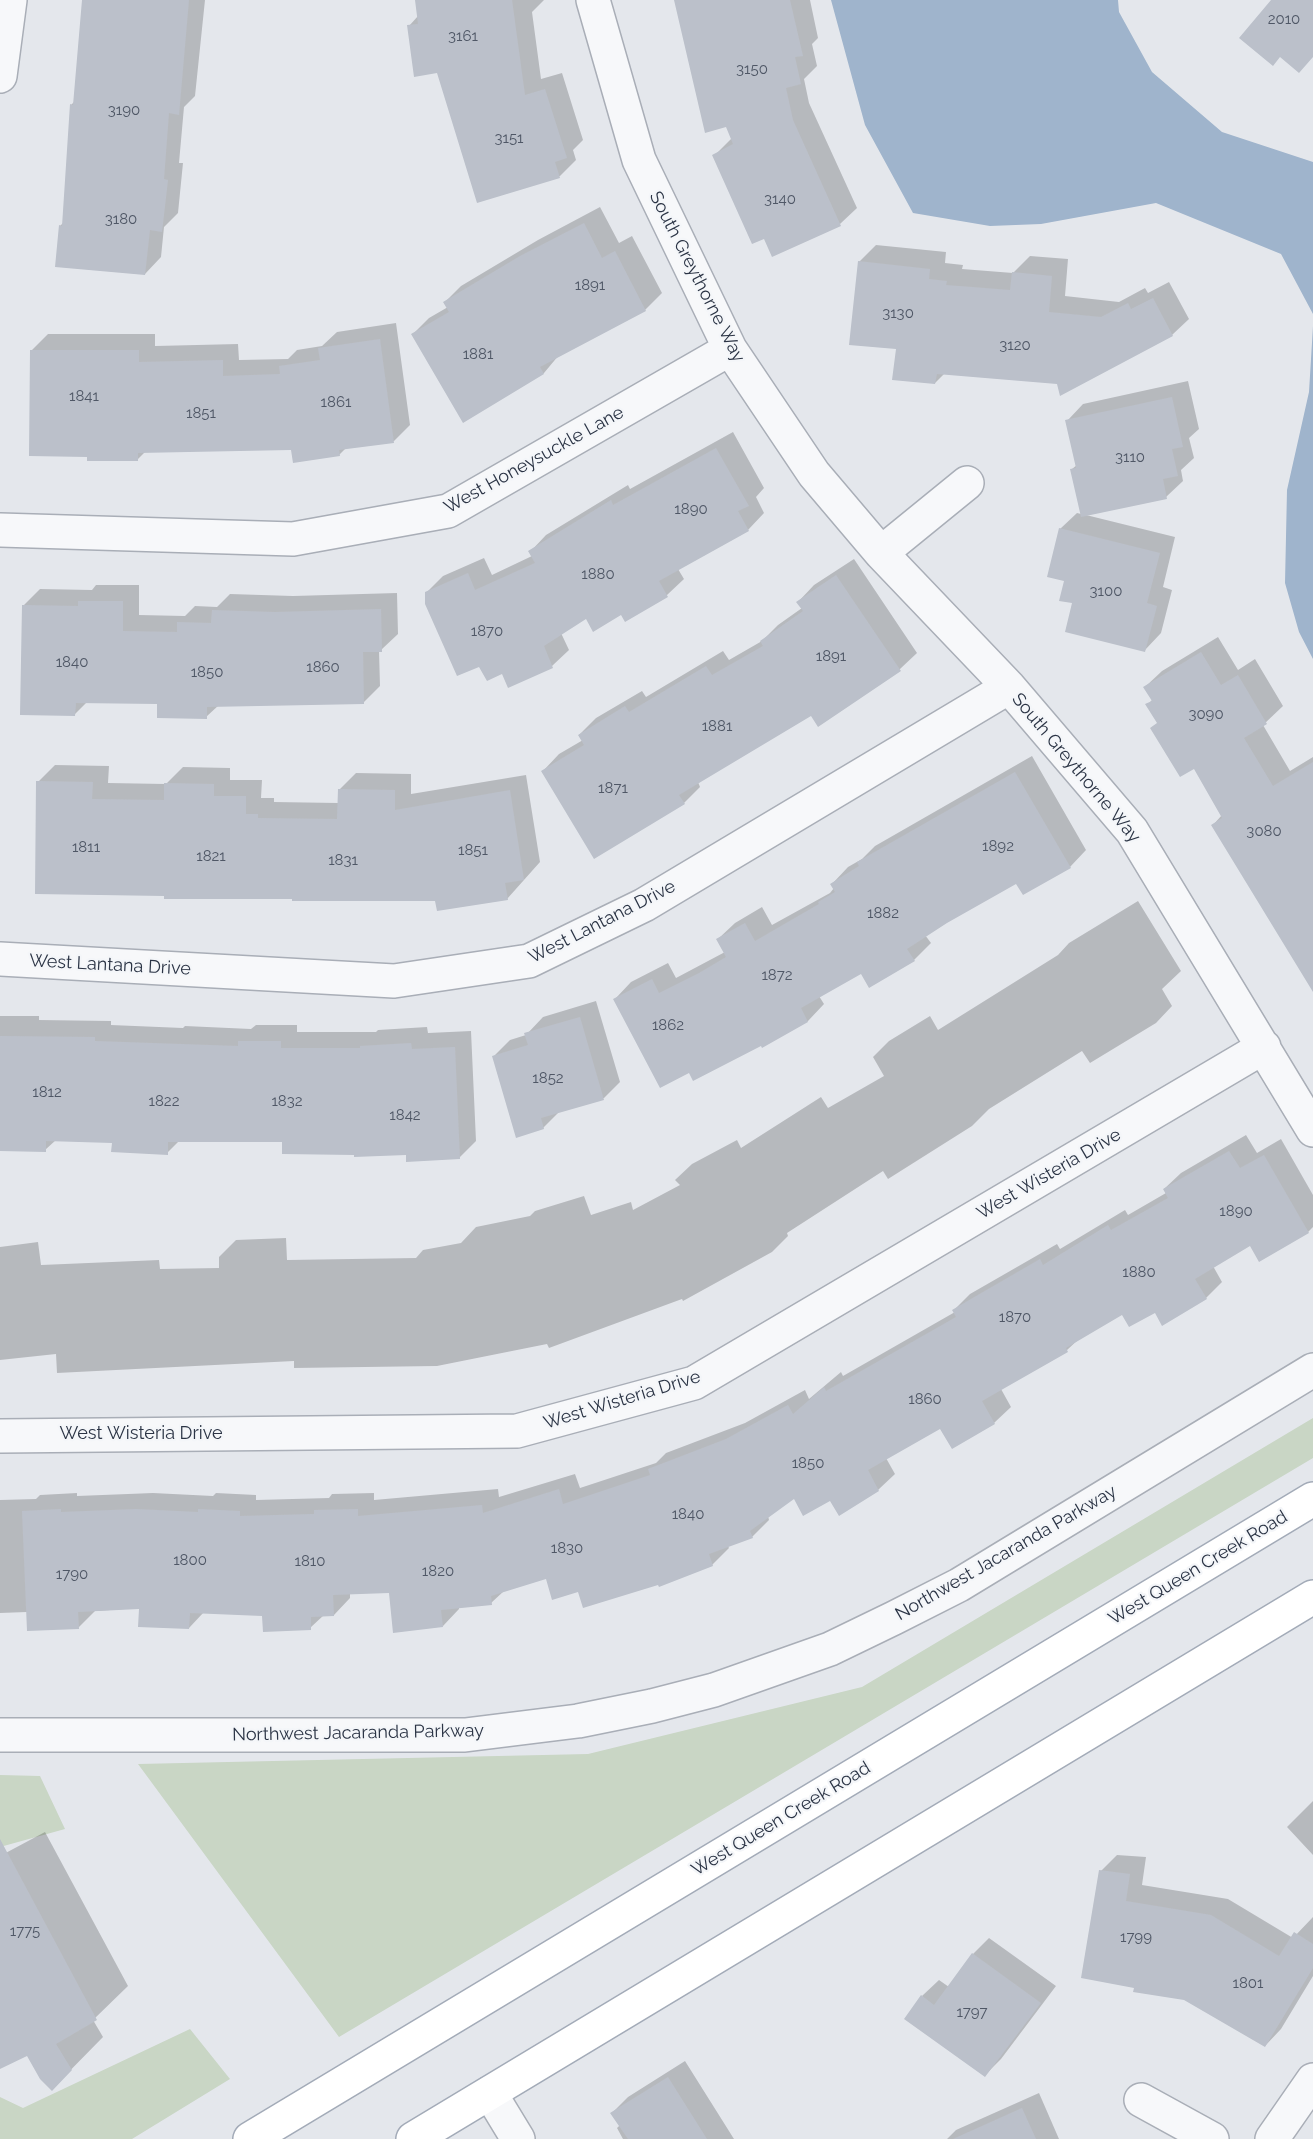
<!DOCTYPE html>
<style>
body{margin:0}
canvas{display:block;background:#e4e7ec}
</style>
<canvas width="1313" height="2139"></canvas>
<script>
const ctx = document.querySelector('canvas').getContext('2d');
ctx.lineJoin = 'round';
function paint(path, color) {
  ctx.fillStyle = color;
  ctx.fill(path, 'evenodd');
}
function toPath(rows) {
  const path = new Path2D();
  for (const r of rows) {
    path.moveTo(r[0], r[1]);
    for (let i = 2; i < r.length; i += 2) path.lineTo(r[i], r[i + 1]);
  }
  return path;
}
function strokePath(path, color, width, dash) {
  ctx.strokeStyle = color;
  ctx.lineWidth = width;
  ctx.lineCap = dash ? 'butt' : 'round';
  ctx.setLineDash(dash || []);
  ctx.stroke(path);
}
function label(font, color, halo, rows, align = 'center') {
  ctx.font = font + ' Raleway,sans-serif';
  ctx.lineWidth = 4.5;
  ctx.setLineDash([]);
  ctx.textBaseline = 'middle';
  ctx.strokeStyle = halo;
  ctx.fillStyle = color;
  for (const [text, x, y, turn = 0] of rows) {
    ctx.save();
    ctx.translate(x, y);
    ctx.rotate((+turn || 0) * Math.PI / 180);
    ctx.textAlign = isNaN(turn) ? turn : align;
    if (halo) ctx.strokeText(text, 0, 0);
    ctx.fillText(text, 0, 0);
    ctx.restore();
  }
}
paint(toPath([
 [1313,1418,1313,1458,339,2037,138,1764,588,1754,862,1687],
 [0,1775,40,1776,65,1829,0,1847],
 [190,2029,230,2079,132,2139,0,2139,0,2097,23,2108]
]), '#c9d6c5');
paint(toPath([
 [831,0,1118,0,1119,12,1152,72,1222,132,1313,162,1313,314,1281,254,1156,203,1041,224,990,226,913,213,865,125],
 [1313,326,1313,659,1299,632,1285,583,1287,490,1309,392]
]), '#9fb4cc');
paint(toPath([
 [85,0,205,0,195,96,184,107,179,163,183,163,178,213,164,227,161,257,145,274,60,226,64,222,71,105,75,101],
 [416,0,544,0,532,12,541,79,562,73,583,140,573,150,576,160,560,176,478,202,439,72,409,26,418,16],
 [675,0,810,0,818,38,812,44,817,66,804,79,809,103,857,208,840,224,714,156,732,138],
 [600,207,619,243,632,236,662,293,645,310,559,355,544,373,464,421,413,334,429,318,448,307,445,302,461,286,538,240],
 [876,245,946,252,945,263,963,265,962,269,1013,273,1030,256,1068,259,1065,296,1119,302,1145,288,1148,293,1169,282,1189,319,1172,335,1058,383,945,373,935,383,897,348,859,262],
 [396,323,410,425,394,441,346,448,339,455,292,448,145,452,137,460,31,351,48,334,155,334,155,346,238,344,239,360,288,359,297,350,322,346,337,332],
 [1188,381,1199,429,1189,438,1194,458,1181,470,1183,481,1166,497,1086,515,1175,537,1163,587,1172,590,1161,633,1145,650,1074,602,1066,580,1060,529,1077,513,1081,514,1072,469,1077,465,1067,421,1083,404],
 [733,432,764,488,756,497,764,513,748,530,678,569,684,579,667,595,626,620,622,613,586,617,561,633,569,650,552,666,509,686,502,672,426,593,443,576,484,558,492,575,532,556,530,552,546,535,628,485,630,489],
 [854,559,917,653,900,669,818,725,811,714,698,782,700,787,684,803,543,771,559,754,583,740,579,735,596,718,642,691,646,697,723,651,729,660,762,641,778,625,802,608,798,602,814,585],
 [96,585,139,585,139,615,185,616,195,606,217,607,230,594,293,596,397,593,398,634,381,650,379,650,380,686,363,703,219,705,206,717,159,703,87,702,75,714,24,605,40,589,92,590],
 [1218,637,1238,670,1255,659,1283,706,1263,725,1290,771,1313,757,1313,989,1213,825,1222,815,1194,767,1158,722,1147,705,1153,699,1145,687,1162,671],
 [1032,756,1086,850,1070,867,1016,882,925,935,931,943,914,960,862,972,819,996,824,1004,808,1021,763,1046,762,1044,690,1071,615,999,631,982,668,963,676,978,725,952,718,939,735,923,762,907,772,925,830,893,834,888,832,884,848,867,862,859,875,846],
 [55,765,109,766,108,783,166,784,183,767,230,768,230,780,262,780,261,798,274,798,274,802,339,803,339,790,356,773,411,774,411,794,526,775,540,862,507,899,294,899,38,782],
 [1138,901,1181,971,1162,989,1172,1006,1156,1023,1090,1063,1082,1051,989,1109,972,1126,888,1179,883,1171,787,1233,788,1236,772,1252,683,1301,682,1299,549,1348,547,1344,437,1366,294,1368,294,1361,57,1373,56,1354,0,1360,0,1247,38,1242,41,1265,159,1260,160,1269,219,1268,219,1257,236,1240,286,1238,287,1260,416,1258,423,1250,461,1243,476,1227,530,1216,535,1211,584,1196,591,1215,631,1202,633,1210,680,1185,675,1180,692,1164,737,1140,741,1148,821,1097,828,1108,884,1076,873,1057,889,1041,930,1016,938,1030,1058,955,1069,943],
 [596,1001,620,1082,604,1098,560,1111,543,1128,494,1056,510,1040,526,1035,543,1017],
 [0,1016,39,1016,39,1020,111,1021,111,1025,183,1028,185,1026,251,1029,256,1025,297,1025,297,1032,376,1032,378,1030,427,1027,428,1033,471,1031,476,1141,459,1158,408,1153,355,1153,284,1141,180,1140,167,1153,113,1142,56,1140,45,1150,0,1149],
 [1246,1135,1257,1153,1281,1139,1313,1195,1313,1227,1308,1232,1260,1260,1251,1244,1213,1266,1222,1282,1206,1298,1155,1311,1122,1313,1080,1338,1067,1350,1001,1389,1011,1407,994,1423,941,1427,886,1458,895,1474,878,1490,831,1499,795,1497,768,1516,769,1520,752,1537,728,1546,729,1548,712,1565,579,1590,547,1577,504,1591,491,1603,459,1607,459,1609,443,1626,390,1592,350,1593,350,1598,334,1615,324,1615,310,1628,264,1615,204,1612,189,1628,141,1608,95,1611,78,1628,27,1612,0,1613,0,1500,36,1499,40,1495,77,1493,77,1496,153,1493,213,1496,216,1493,256,1495,256,1500,329,1498,332,1494,374,1493,374,1500,498,1489,499,1497,575,1474,580,1488,656,1463,666,1453,745,1423,805,1390,809,1399,841,1372,843,1376,955,1312,954,1310,970,1294,1057,1244,1060,1249,1125,1210,1128,1215,1166,1193,1164,1189,1181,1173],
 [1313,1801,1313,1855,1287,1827],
 [45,1832,128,1986,93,2020,103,2037,52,2089,28,2054,0,2067,0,1856],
 [1117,1855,1146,1857,1142,1885,1228,1899,1293,1938,1313,1917,1313,1976,1281,2029,1265,2046,1184,1998,1101,1871],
 [989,1938,1056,1986,1001,2059,985,2075,922,1996,939,1980,949,1987,973,1954],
 [685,2061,734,2139,623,2139,617,2128,620,2125,612,2113,628,2097],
 [1039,2093,1059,2139,947,2139,956,2130]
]), '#0003');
paint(toPath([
 [82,0,189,0,179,115,169,113,164,179,168,180,162,232,150,230,145,275,55,267,59,225,62,226,70,104,73,105],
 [415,0,512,0,525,95,545,89,567,158,555,162,560,178,477,203,437,73,414,77,407,25,418,24],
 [674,0,790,0,803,56,795,57,801,84,786,88,793,120,841,226,772,257,764,239,752,244,712,155,733,144,726,127,705,133],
 [1271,0,1313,0,1313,57,1299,73,1280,57,1273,66,1239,38],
 [584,223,602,258,615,251,646,311,540,367,544,374,463,423,411,334,449,312,443,302,520,256],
 [858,261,930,269,929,279,947,281,946,285,1010,290,1012,272,1052,276,1049,312,1101,317,1128,303,1131,309,1153,298,1173,336,1060,396,1057,384,937,374,935,384,892,380,896,349,849,345],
 [380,339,394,443,339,450,340,456,293,463,291,450,138,453,138,461,87,461,87,457,29,456,30,350,139,350,139,362,223,360,223,376,280,374,279,366,320,360,318,348],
 [1172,397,1183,447,1172,449,1178,476,1163,479,1167,499,1081,517,1070,469,1076,468,1065,420],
 [716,448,749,506,738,511,749,531,659,581,668,597,625,622,621,615,593,632,586,619,544,646,553,668,508,688,502,674,487,681,479,667,457,676,425,604,425,592,468,573,475,590,535,563,528,551,611,500,613,505],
 [1059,528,1160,553,1147,603,1157,606,1145,652,1065,632,1072,603,1059,601,1064,581,1047,577],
 [836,575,901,671,818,727,811,716,679,795,685,804,594,859,541,771,584,745,578,735,625,706,629,712,706,666,712,675,763,646,760,641,803,611,796,602],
 [78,601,123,601,123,631,177,632,177,622,211,623,212,610,275,612,381,609,382,652,363,652,364,704,207,707,207,719,157,718,157,704,76,703,75,716,20,715,22,605,78,606],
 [1201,652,1221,685,1238,675,1267,724,1244,738,1273,786,1313,762,1313,992,1211,825,1222,818,1194,769,1180,777,1150,728,1157,723,1145,704,1152,701,1143,687],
 [1015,772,1071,868,1023,895,1016,884,947,923,907,949,915,961,869,988,861,974,801,1008,808,1022,762,1048,761,1046,693,1081,689,1073,660,1088,613,999,652,979,659,993,699,973,726,957,716,939,745,923,755,941,819,904,818,902,835,892,830,884,859,866,857,862],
 [36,781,93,782,92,799,164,800,164,783,214,784,214,796,246,796,246,814,258,814,258,818,337,819,338,789,395,790,395,810,510,790,524,880,505,883,508,900,437,911,435,901,292,901,292,899,164,899,164,896,35,894],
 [580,1017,604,1100,541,1118,544,1129,516,1138,492,1056,528,1045,524,1033],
 [0,1036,95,1037,95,1041,238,1046,238,1041,281,1041,281,1048,360,1048,360,1046,411,1043,412,1049,455,1047,460,1159,406,1162,406,1155,354,1157,354,1155,282,1154,282,1142,168,1142,168,1155,111,1152,112,1143,46,1141,46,1152,0,1151],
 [1229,1151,1240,1168,1264,1155,1309,1233,1259,1262,1250,1246,1195,1279,1207,1299,1162,1326,1155,1313,1129,1327,1122,1315,1066,1348,1068,1352,982,1401,995,1424,952,1449,940,1429,868,1470,879,1491,839,1516,830,1501,803,1516,794,1499,750,1531,753,1538,709,1554,713,1566,659,1587,658,1585,583,1608,578,1592,552,1600,546,1579,491,1596,492,1605,441,1610,443,1627,393,1633,389,1593,333,1595,334,1616,311,1617,311,1630,263,1632,262,1616,190,1613,189,1629,138,1627,139,1609,78,1612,79,1629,27,1631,22,1511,61,1509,61,1512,136,1509,198,1512,198,1509,240,1511,240,1516,314,1514,314,1510,358,1509,358,1516,482,1505,483,1513,559,1489,563,1504,650,1475,648,1469,726,1439,788,1405,793,1414,824,1387,826,1391,956,1317,952,1310,1040,1259,1043,1265,1108,1225,1111,1230,1168,1198,1163,1189],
 [0,1839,97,2020,56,2044,72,2070,52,2091,40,2079,27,2056,0,2069],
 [1099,1870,1130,1874,1126,1901,1211,1915,1279,1956,1294,1932,1313,1944,1313,1968,1265,2047,1184,2000,1133,1992,1134,1988,1081,1978],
 [972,1953,1041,2003,985,2077,904,2019,921,1995,934,2005],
 [668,2077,707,2139,628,2139,610,2113],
 [1022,2108,1036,2139,953,2139]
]), '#bbc0ca');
const minor = toPath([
 [593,0,639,160,730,349,814,474,881,553,1009,687,1132,831,1313,1130],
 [0,76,10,0],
 [0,530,293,539,448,511,730,349],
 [881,553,967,483],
 [0,959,394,981,529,961,644,905,1009,687],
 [0,1436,517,1431,694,1383,1264,1047],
 [490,2093,518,2139],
 [1141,2100,1212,2139],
 [1272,2139,1313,2080]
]);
const tertiary = toPath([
 [0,1735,465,1735,578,1721,652,1706,714,1690,830,1649,894,1618,959,1585,1313,1370]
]);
const primary = toPath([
 [250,2139,1313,1499],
 [413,2139,1313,1597]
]);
strokePath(minor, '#a9aeb7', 36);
strokePath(tertiary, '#a9aeb7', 36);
strokePath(primary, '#a3abb8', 36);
strokePath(minor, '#f7f8fa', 33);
strokePath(tertiary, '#f7f8fa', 33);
strokePath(primary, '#fff', 33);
label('15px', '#4f5766', null, [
 ["2010",1284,19],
 ["3161",463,36],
 ["3150",752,69],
 ["3190",124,110],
 ["3151",509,138],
 ["3140",780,199],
 ["3180",121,219],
 ["1891",590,285],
 ["3130",898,313],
 ["3120",1015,345],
 ["1881",478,354],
 ["1841",84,396],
 ["1861",336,402],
 ["1851",201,413],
 ["3110",1130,457],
 ["1890",691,509],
 ["1880",598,574],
 ["3100",1106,591],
 ["1870",487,631],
 ["1891",831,656],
 ["1840",72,662],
 ["1860",323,667],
 ["1850",207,672],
 ["3090",1206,714],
 ["1881",717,726],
 ["1871",613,788],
 ["3080",1264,831],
 ["1892",998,846],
 ["1811",86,847],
 ["1851",473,850],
 ["1821",211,856],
 ["1831",343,860],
 ["1882",883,913],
 ["1872",777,975],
 ["1862",668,1025],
 ["1852",548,1078],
 ["1812",47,1092],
 ["1822",164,1101],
 ["1832",287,1101],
 ["1842",405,1115],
 ["1890",1236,1211],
 ["1880",1139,1272],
 ["1870",1015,1317],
 ["1860",925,1399],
 ["1850",808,1463],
 ["1840",688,1514],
 ["1830",567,1548],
 ["1800",190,1560],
 ["1810",310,1561],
 ["1820",438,1571],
 ["1790",72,1574],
 ["1775",25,1931],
 ["1799",1136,1937],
 ["1801",1248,1983],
 ["1797",972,2012]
]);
label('18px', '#2b3445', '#f4f6f9', [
 ["South Greythorne Way",697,277,63],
 ["West Honeysuckle Lane",534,460,-29],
 ["South Greythorne Way",1076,768,50],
 ["West Lantana Drive",602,922,-27],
 ["West Lantana Drive",110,965,3],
 ["West Wisteria Drive",1049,1174,-30],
 ["West Wisteria Drive",622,1400,-17],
 ["West Wisteria Drive",141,1434],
 ["Northwest Jacaranda Parkway",1006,1553,-30],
 ["West Queen Creek Road",1198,1568,-31],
 ["Northwest Jacaranda Parkway",358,1733,-1],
 ["West Queen Creek Road",781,1819,-31]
]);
</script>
